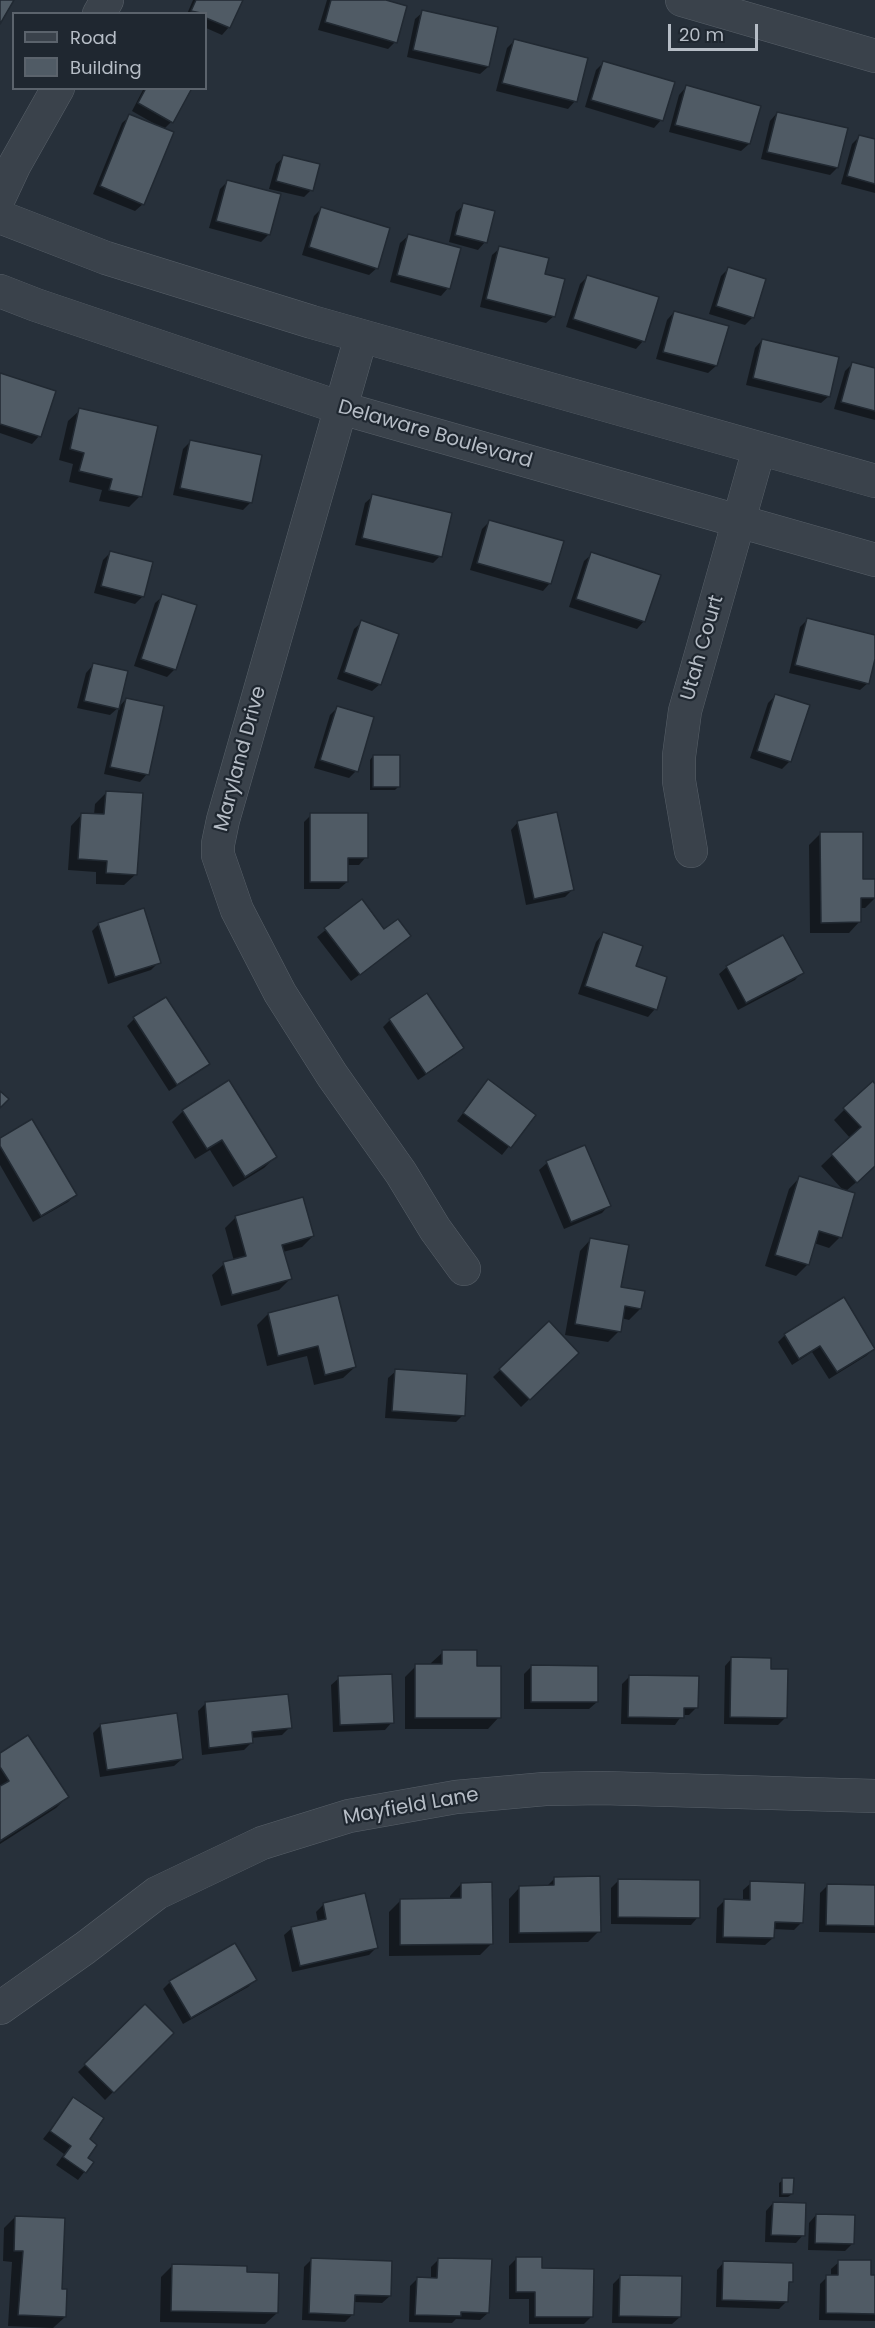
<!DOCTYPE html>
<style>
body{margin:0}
#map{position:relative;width:875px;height:2328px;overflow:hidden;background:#27303a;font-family:Poppins,sans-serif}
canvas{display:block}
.legend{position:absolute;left:12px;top:12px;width:195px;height:78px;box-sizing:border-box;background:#1f2730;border:2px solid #5b636c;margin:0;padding:8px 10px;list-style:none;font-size:18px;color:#b6bdc6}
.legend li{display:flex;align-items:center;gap:12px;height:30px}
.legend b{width:30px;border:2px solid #5b636c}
.scale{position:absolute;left:668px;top:24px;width:90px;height:27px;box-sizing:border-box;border:3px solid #b6bdc6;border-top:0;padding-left:8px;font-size:18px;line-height:21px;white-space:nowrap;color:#b6bdc6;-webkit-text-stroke:4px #1f2730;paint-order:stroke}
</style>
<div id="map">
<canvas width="875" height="2328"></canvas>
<ul class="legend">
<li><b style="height:8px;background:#3a424b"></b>Road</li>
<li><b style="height:16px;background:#505b65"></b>Building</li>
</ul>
<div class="scale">20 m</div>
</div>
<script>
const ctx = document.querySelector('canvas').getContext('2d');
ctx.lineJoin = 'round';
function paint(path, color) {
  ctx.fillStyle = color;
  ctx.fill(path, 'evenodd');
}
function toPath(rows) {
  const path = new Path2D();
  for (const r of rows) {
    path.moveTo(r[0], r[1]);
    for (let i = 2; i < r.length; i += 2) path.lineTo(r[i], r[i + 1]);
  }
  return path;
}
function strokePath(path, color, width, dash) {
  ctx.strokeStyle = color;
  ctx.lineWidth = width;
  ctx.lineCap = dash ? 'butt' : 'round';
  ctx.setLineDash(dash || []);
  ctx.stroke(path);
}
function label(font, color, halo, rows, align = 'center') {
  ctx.font = font + ' Poppins,sans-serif';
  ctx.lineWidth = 4.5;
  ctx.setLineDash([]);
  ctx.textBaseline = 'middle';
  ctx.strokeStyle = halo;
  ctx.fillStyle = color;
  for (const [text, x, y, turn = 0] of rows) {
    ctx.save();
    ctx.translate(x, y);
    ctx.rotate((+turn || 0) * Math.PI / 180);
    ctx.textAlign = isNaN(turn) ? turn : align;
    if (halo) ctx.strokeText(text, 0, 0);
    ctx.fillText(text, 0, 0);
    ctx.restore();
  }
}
paint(toPath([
 [193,0,241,0,229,27,222,35,206,28,206,14,187,14],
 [327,0,381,0,395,42,388,49,318,30],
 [423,12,488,67,480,74,407,57,415,19],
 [514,41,575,101,568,109,496,91,507,48],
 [604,62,661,120,654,128,585,107,596,70],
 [686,87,759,107,749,144,741,151,669,132,679,95],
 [144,88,190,88,171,122,164,129,143,204,135,211,93,194,122,123,130,116,152,125,153,123,132,111],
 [777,113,837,168,830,175,761,159,770,121],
 [859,137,875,141,875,193,841,184,852,144],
 [284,157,311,190,304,197,269,189,276,164],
 [227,182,268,235,261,242,209,228,220,189],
 [464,205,485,242,478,250,449,242,456,212],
 [321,209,377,268,369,275,302,255,314,216],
 [408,236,448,288,441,296,390,282,400,243],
 [500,248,543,275,554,316,546,323,480,307,492,255],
 [728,269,753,317,745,325,709,314,721,276],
 [588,276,643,341,636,349,566,327,580,284],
 [674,312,727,327,716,366,708,373,656,359,667,320],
 [762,340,829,396,821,403,746,385,755,348],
 [852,364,875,370,875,420,834,409,845,371],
 [0,375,39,436,32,444,0,433],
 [80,410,140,496,129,507,99,501,102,490,69,482,73,464,59,460,68,421],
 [190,442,251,502,243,510,173,495,183,449],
 [373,496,440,556,433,563,355,545,365,503],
 [489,522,550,583,543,591,470,570,482,529],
 [111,552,151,563,142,597,135,604,94,593,103,560],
 [592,554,644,621,637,629,569,607,584,561],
 [163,596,175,669,167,677,134,666,155,603],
 [808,619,875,636,875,652,868,683,860,690,789,673,800,627],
 [362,622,380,684,372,691,337,679,354,629],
 [93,665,118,708,126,699,147,774,140,782,104,774,119,707,110,715,77,708,86,673],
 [776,695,790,761,782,769,750,758,768,703],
 [337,708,356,771,349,778,314,768,330,715],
 [373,756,399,786,395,790,370,790,370,760],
 [106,793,136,874,124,885,96,884,96,872,68,870,71,826,82,814,94,815,95,804],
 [311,815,366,857,359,865,347,865,347,882,339,889,304,889,304,822],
 [518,822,572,890,565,897,526,905,511,830],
 [820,834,862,881,875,881,875,898,865,908,860,908,860,921,849,933,810,933,809,845],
 [361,901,384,931,401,943,351,981,317,937],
 [99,924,159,962,151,970,108,984,92,931],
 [603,934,634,967,655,1009,648,1017,578,994,596,942],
 [727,967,802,972,795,980,738,1010,719,974],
 [134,1019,208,1064,200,1071,169,1091,127,1026],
 [390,1020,462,1048,455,1055,418,1080,383,1027],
 [875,1086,875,1166,846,1191,840,1237,829,1248,814,1243,808,1264,796,1276,765,1266,789,1189,800,1177,843,1190,821,1166,850,1138,834,1120,845,1109],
 [481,1089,534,1115,502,1155,457,1121],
 [183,1111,275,1157,264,1168,233,1187,210,1150,195,1159,172,1122],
 [0,1140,75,1195,68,1202,33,1222,0,1165],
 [584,1147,609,1205,602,1213,564,1229,539,1170,547,1163],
 [236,1217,313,1236,302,1247,283,1252,290,1279,279,1290,221,1306,212,1275,224,1264,234,1261,225,1228],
 [591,1239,620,1288,640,1309,629,1320,621,1318,619,1331,608,1342,565,1335,580,1251],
 [337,1297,355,1367,343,1378,314,1385,307,1356,267,1366,257,1325,268,1314],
 [549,1323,577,1353,521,1407,493,1377],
 [785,1335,874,1349,866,1356,829,1379,812,1352,792,1365,778,1342],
 [396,1371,463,1415,456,1422,385,1418,388,1378],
 [443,1652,499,1717,488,1729,405,1729,405,1677,416,1666,431,1666,431,1663],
 [732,1658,770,1671,786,1717,778,1725,724,1724,725,1666],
 [532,1666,597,1702,589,1709,524,1709,524,1674],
 [629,1677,697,1707,689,1715,682,1715,675,1725,621,1724,622,1684],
 [339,1678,392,1722,385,1730,333,1732,331,1685],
 [205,1704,290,1727,282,1735,251,1738,251,1743,244,1750,202,1755,198,1711],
 [101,1725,182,1759,174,1766,100,1777,93,1733],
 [0,1755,67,1797,56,1808,0,1844],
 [555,1878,599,1931,588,1942,509,1943,509,1899,520,1887,546,1887],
 [619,1880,698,1917,691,1925,611,1924,611,1888],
 [751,1883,802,1922,794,1930,773,1929,773,1938,765,1945,716,1943,717,1908,725,1900,743,1901,743,1890],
 [461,1884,491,1944,480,1955,389,1956,389,1912,400,1901,450,1900,450,1896],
 [828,1885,875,1887,875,1933,819,1932,820,1893],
 [324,1904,376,1948,369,1955,292,1972,284,1935,292,1928,318,1922,316,1912],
 [255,1980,248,1987,183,2024,163,1989,170,1982],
 [145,2006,172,2033,105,2100,78,2072],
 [74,2099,88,2139,86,2158,92,2162,78,2180,56,2165,64,2154,43,2139],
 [783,2180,792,2194,788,2197,779,2197,779,2183],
 [773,2203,803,2235,796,2243,765,2242,766,2211],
 [816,2215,852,2244,845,2251,808,2250,809,2223],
 [15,2217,61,2290,65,2317,53,2328,8,2326,12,2262,3,2261,4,2228],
 [517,2258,592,2316,584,2324,529,2324,529,2299,509,2299,509,2266],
 [312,2259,390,2296,382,2303,353,2302,353,2314,345,2322,302,2320,304,2267],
 [439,2259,488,2313,480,2320,456,2319,452,2323,409,2322,410,2286,417,2279,431,2279,431,2267],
 [724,2262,791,2281,787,2285,787,2301,779,2309,716,2307,717,2270],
 [839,2262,875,2277,875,2321,819,2320,820,2284,827,2277,831,2277,831,2269],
 [172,2266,277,2313,265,2324,160,2322,161,2277],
 [620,2277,680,2317,672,2324,612,2323,613,2284]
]), '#0007');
const building = toPath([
 [0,0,14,0,0,24,0,0],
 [196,0,243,0,230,28,206,18,206,14,191,11,196,0],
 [331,0,386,0,407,6,397,43,325,22,331,0],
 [422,10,498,27,489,67,413,50,422,10],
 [514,39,588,58,577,102,502,83,514,39],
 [603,61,675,82,663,121,591,100,603,61],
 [686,85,761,106,750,144,675,125,686,85],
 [146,88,192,88,173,123,138,103,146,88],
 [777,112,848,128,838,168,767,152,777,112],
 [129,114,174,132,144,205,100,186,129,114],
 [859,135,875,139,875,184,847,176,859,135],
 [283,155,320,164,313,191,276,181,283,155],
 [227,180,281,194,270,235,216,221,227,180],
 [463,203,495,211,487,243,455,235,463,203],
 [321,207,390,228,378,269,309,247,321,207],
 [408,234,461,248,450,289,397,275,408,234],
 [499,246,549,258,545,274,565,279,555,317,486,299,499,246],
 [728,267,766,279,754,318,716,306,728,267],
 [587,275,659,297,645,342,573,319,587,275],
 [674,311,729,326,717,366,663,352,674,311],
 [762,339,839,357,830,397,753,378,762,339],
 [852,362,875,368,875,411,841,402,852,362],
 [0,373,56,391,41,437,0,424,0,373],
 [79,408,158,426,142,497,109,490,112,479,79,471,84,453,70,449,79,408],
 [190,440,262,455,252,503,180,488,190,440],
 [372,494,452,513,442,557,362,538,372,494],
 [489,520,564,541,551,584,477,563,489,520],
 [110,551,153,562,144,597,101,586,110,551],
 [591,552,661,575,645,622,576,599,591,552],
 [162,594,197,605,176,670,141,659,162,594],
 [807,618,875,635,875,659,869,684,795,665,807,618],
 [361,620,399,634,381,685,344,672,361,620],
 [93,663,128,671,119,709,84,701,93,663],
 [775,694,810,705,791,762,757,751,775,694],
 [126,698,164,706,149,775,110,767,126,698],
 [337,706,374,717,358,772,320,760,337,706],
 [373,755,400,755,400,787,373,787,373,755],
 [106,791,143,793,137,875,106,873,107,861,78,859,81,813,104,814,106,791],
 [557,812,574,890,534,899,517,821,557,812],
 [310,813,368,813,368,858,348,858,348,882,310,882,310,813],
 [820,832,863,832,863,879,875,879,875,898,861,898,861,922,821,923,820,832],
 [362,899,384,929,398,919,411,936,360,975,324,928,362,899],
 [144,908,161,963,115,977,98,923,144,908],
 [603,932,643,946,636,966,667,977,657,1010,585,986,603,932],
 [783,935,804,973,746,1003,726,966,783,935],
 [427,993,464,1048,426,1074,389,1019,427,993],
 [166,997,210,1064,177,1085,133,1017,166,997],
 [488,1079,536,1115,511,1148,463,1113,488,1079],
 [229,1080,277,1157,245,1177,222,1140,207,1149,182,1110,229,1080],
 [873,1081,875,1084,875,1166,857,1183,831,1154,861,1127,843,1108,873,1081],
 [0,1091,9,1099,0,1108,0,1091],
 [32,1119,77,1195,41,1216,0,1146,0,1138,32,1119],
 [585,1145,611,1206,571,1222,546,1161,585,1145],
 [799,1176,855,1193,842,1238,819,1231,809,1265,775,1255,799,1176],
 [303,1197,314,1236,282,1245,292,1279,232,1295,223,1262,246,1256,235,1216,303,1197],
 [590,1238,629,1245,621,1287,645,1291,641,1309,625,1306,621,1332,575,1324,590,1238],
 [338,1295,356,1367,325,1375,318,1346,278,1356,268,1313,338,1295],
 [844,1297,875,1349,837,1372,820,1346,799,1359,784,1334,844,1297],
 [549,1321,579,1353,530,1400,499,1369,549,1321],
 [395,1369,467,1374,465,1416,392,1411,395,1369],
 [442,1650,477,1650,477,1666,501,1666,501,1718,415,1718,415,1664,442,1664,442,1650],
 [731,1657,771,1658,771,1669,788,1669,787,1718,730,1717,731,1657],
 [531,1665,598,1666,598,1702,531,1702,531,1665],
 [392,1674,394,1723,340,1725,338,1676,392,1674],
 [629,1675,699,1676,698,1708,684,1708,684,1718,628,1717,629,1675],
 [288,1694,292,1728,252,1732,253,1743,209,1748,205,1702,288,1694],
 [177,1713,183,1759,107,1770,100,1724,177,1713],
 [28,1735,69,1797,0,1841,0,1786,9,1781,0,1767,0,1753,28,1735],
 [600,1876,601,1932,519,1933,519,1886,554,1885,554,1877,600,1876],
 [618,1879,700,1880,700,1918,618,1917,618,1879],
 [750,1881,805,1883,803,1923,775,1922,774,1938,723,1937,724,1899,750,1900,750,1881],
 [492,1882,493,1944,400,1945,400,1899,461,1898,461,1883,492,1882],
 [827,1884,875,1885,875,1926,826,1925,827,1884],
 [365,1893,378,1948,300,1966,291,1927,326,1919,323,1903,365,1893],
 [235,1943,257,1980,191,2018,169,1981,235,1943],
 [145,2004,174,2033,114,2093,84,2064,145,2004],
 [73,2097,104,2118,90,2139,97,2145,88,2158,94,2162,86,2173,63,2157,71,2146,50,2131,73,2097],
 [782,2178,794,2178,793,2194,782,2194,782,2178],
 [773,2202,806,2203,805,2236,771,2235,773,2202],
 [816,2214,855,2215,854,2244,815,2243,816,2214],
 [15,2216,65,2218,62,2289,67,2289,66,2317,18,2315,23,2251,14,2251,15,2216],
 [516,2257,542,2257,542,2268,594,2269,593,2317,535,2317,535,2292,516,2292,516,2257],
 [311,2258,392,2261,391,2296,355,2295,354,2315,309,2313,311,2258],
 [438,2258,492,2259,489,2313,461,2312,461,2316,415,2315,417,2277,437,2278,438,2258],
 [838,2260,871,2260,871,2275,875,2275,875,2314,826,2313,826,2275,838,2275,838,2260],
 [723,2261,793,2263,793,2282,789,2282,788,2302,722,2300,723,2261],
 [172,2264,247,2266,247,2272,279,2273,278,2313,171,2311,172,2264],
 [620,2275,682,2276,681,2317,619,2316,620,2275]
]);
paint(building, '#505b65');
strokePath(building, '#212932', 1.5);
const minor = toPath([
 [682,0,875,56],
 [99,14,107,0],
 [0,196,14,166,58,88],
 [0,217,106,258,312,322,875,481],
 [0,291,36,305,341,408,875,560],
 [361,337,223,820,218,844,218,855,237,910,280,993,332,1075,401,1173,435,1229,464,1269],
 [691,851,679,781,679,756,685,711,759,449],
 [0,2008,85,1948,157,1893,262,1843,349,1816,456,1797,545,1789,602,1788,875,1796]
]);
strokePath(minor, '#586069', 34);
strokePath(minor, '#3a424b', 33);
label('20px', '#b6bdc6', '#1f2730', [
 ["Delaware Boulevard",435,435,16],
 ["Utah Court",703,648,-74],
 ["Maryland Drive",241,759,-75],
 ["Mayfield Lane",411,1807,-10]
]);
</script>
